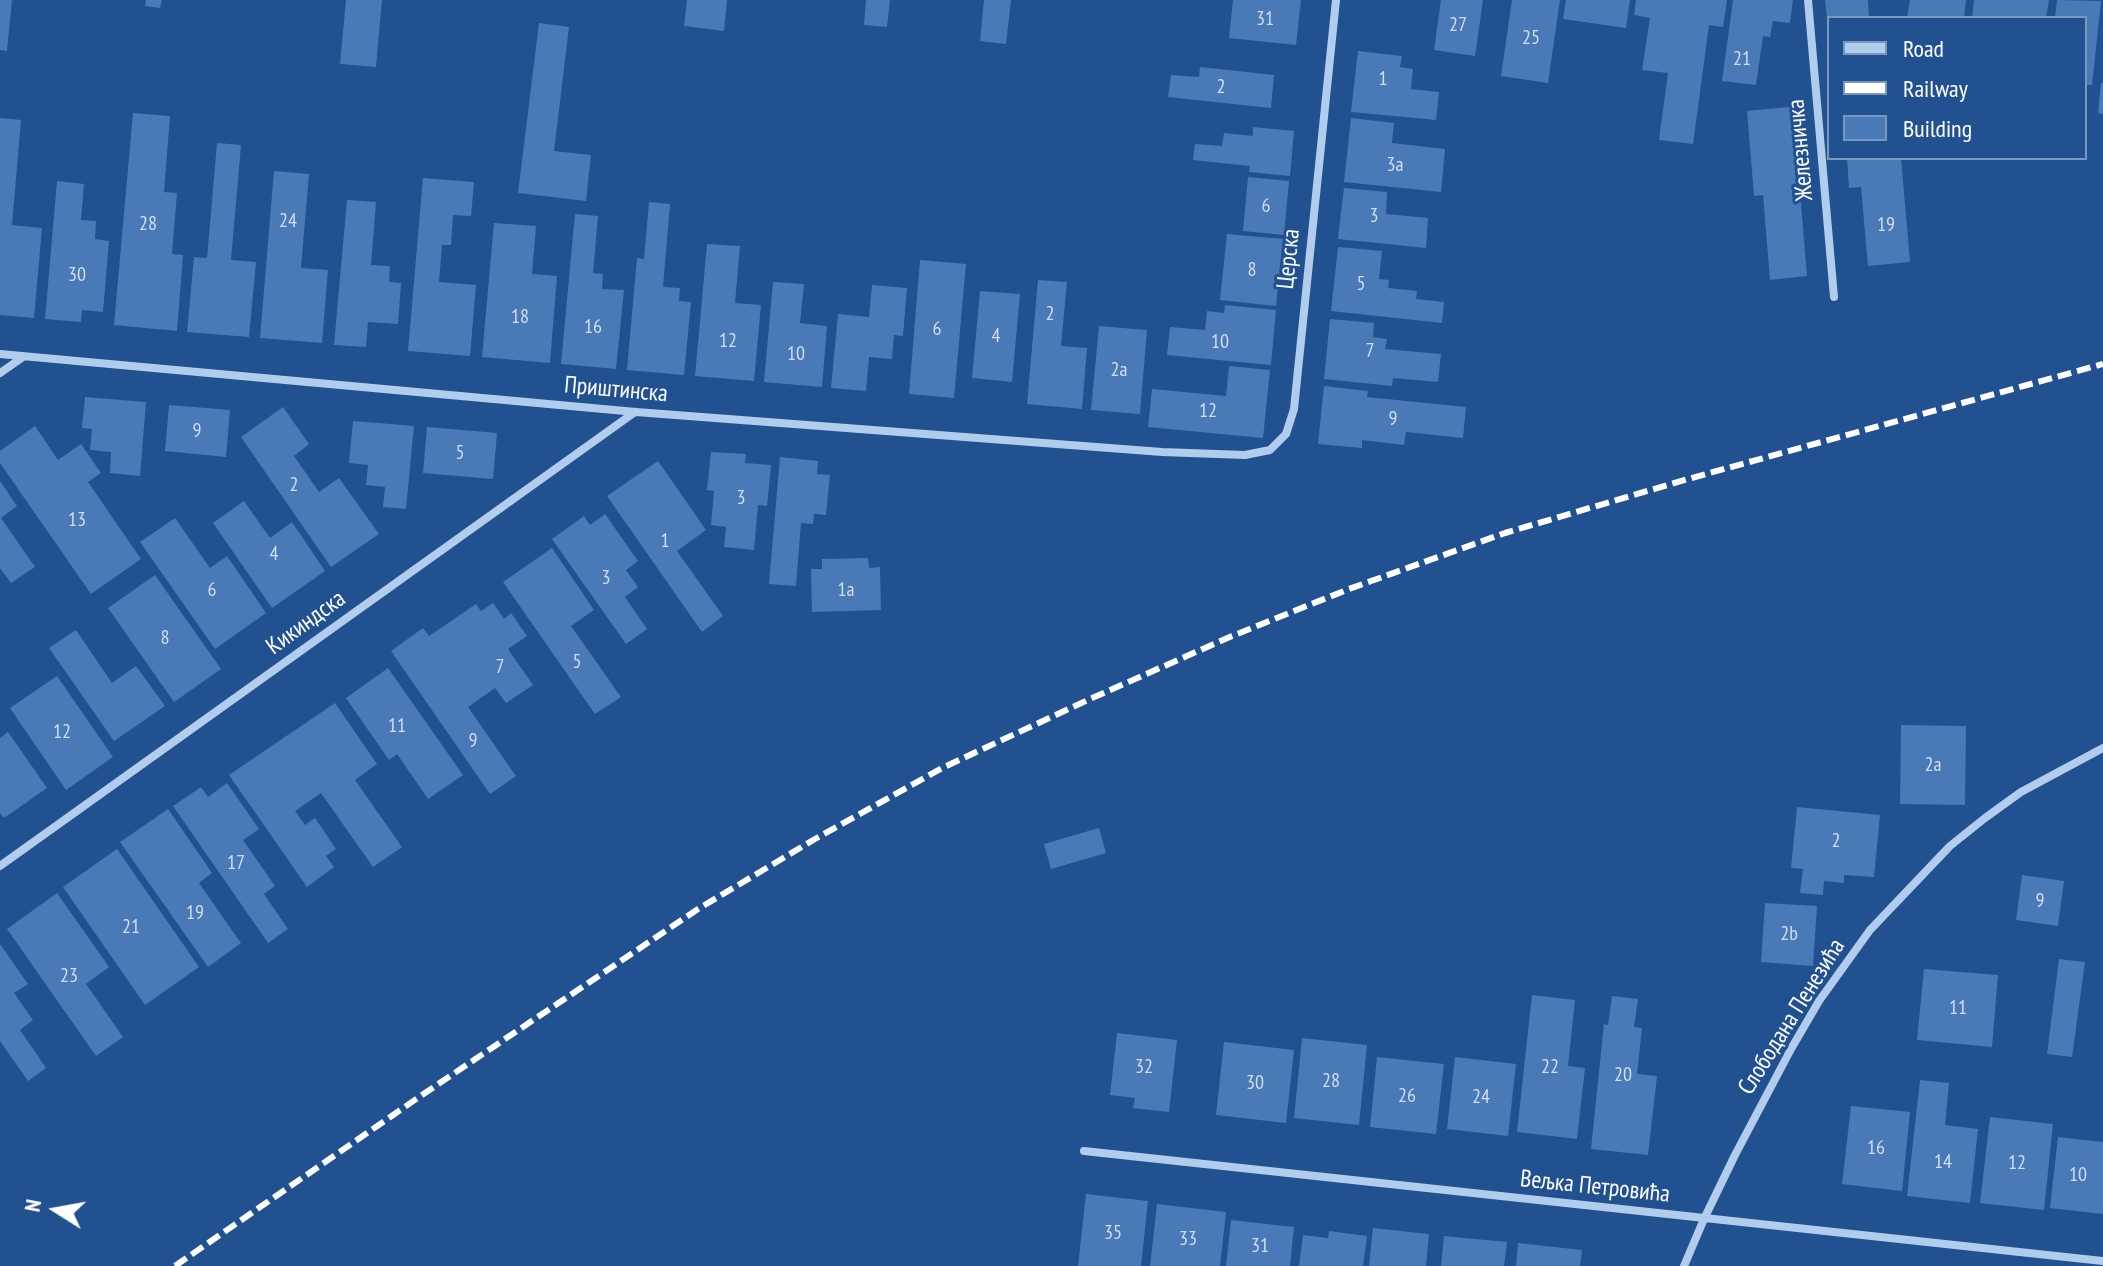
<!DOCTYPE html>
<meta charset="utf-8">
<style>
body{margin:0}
#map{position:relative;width:2103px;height:1266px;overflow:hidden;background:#215190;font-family:"PT Sans Narrow",sans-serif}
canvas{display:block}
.legend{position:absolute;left:1827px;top:16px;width:260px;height:144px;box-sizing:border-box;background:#215190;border:2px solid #7a97bc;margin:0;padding:10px 14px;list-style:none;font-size:24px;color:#fff}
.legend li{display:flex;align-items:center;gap:16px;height:40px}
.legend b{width:40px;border:2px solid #7a97bc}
.north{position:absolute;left:16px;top:1170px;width:80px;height:80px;-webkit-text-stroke:6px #215190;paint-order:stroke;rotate:281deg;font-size:22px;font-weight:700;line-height:32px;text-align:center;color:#fff}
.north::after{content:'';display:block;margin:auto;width:28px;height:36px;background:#fff;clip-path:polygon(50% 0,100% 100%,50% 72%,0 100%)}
</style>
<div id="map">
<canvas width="2103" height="1266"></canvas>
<ul class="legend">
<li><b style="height:10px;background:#b2cced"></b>Road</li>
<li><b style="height:10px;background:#fff"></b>Railway</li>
<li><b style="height:22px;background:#4a79b7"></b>Building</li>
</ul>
<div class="north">N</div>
</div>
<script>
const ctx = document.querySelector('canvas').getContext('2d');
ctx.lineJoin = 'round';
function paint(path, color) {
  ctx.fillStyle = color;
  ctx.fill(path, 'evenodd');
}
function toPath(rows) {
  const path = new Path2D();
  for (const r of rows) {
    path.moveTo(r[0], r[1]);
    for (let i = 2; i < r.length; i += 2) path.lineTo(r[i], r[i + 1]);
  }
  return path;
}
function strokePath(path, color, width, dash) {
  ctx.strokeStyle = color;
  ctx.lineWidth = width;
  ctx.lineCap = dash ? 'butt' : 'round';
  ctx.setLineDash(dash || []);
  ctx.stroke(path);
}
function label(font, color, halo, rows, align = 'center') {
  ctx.font = font + ' "PT Sans Narrow",sans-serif';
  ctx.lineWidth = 6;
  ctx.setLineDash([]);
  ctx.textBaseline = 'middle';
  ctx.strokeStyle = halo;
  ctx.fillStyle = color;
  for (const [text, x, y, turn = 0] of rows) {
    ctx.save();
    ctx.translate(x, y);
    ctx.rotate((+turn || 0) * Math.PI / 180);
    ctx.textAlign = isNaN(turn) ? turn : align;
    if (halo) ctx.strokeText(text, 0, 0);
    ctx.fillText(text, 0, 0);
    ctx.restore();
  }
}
paint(toPath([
 [0,0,12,0,7,51,0,50],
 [146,0,162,0,160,8,145,6],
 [346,0,382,0,376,67,340,64],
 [687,0,727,0,724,31,684,26],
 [866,0,890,0,887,27,864,25],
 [984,0,1011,0,1006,44,980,41],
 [1233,0,1301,0,1296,45,1229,38],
 [1441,0,1483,0,1475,56,1434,50],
 [1512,0,1560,0,1548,83,1501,76],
 [1566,0,1630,0,1626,28,1563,19],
 [1636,0,1727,0,1723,27,1709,25,1693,144,1659,140,1668,73,1642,70,1650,18,1634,15],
 [1733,0,1793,0,1790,23,1773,21,1770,37,1763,36,1756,85,1722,81],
 [1825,0,1868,0,1869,18,1827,18],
 [1910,0,1966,0,1964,18,1907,18],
 [1974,0,2049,0,2046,18,1972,18],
 [2057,0,2101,1,2092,85,2085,85,2085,18,2055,18],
 [539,23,569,27,554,151,591,155,586,201,518,193],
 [1358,51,1402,56,1400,67,1413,69,1411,89,1439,92,1436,120,1351,112],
 [1200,67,1274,75,1271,108,1168,97,1171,75,1199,77],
 [2101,83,2103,83,2103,114,2098,113],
 [1799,106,1807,192,1800,192,1807,276,1770,280,1763,195,1754,196,1747,111],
 [133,113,170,116,164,192,177,193,172,254,183,255,177,331,114,325],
 [0,118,21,120,12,225,42,228,34,318,0,315],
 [1351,118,1394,123,1392,143,1445,149,1441,192,1344,182],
 [1253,127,1294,131,1290,176,1249,172,1250,166,1193,160,1195,144,1222,146,1224,133,1253,136],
 [217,143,241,145,231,260,256,262,249,337,187,332,194,257,207,258],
 [1847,158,1901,158,1910,262,1868,266,1861,187,1849,188],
 [274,171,309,174,301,268,328,270,322,343,260,338],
 [1248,177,1289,181,1284,235,1243,231],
 [423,178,474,182,471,216,453,215,451,245,442,245,439,282,476,285,470,356,408,351],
 [57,181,84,184,81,220,96,221,95,239,109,241,103,312,82,310,81,322,45,319],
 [1344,188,1387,192,1386,214,1428,218,1426,248,1338,239],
 [347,200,376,202,371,265,390,266,389,282,401,283,398,324,368,322,366,347,334,345],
 [649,202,670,204,663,287,680,288,679,301,691,302,684,375,627,370,637,258,644,259],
 [575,214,598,216,593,273,603,274,602,289,624,290,616,369,561,364],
 [494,223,536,226,532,274,557,276,550,363,482,357],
 [1227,234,1283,239,1276,306,1220,300],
 [707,244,740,246,735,303,761,305,754,381,695,376],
 [1338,247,1382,251,1379,279,1389,280,1388,288,1417,291,1416,299,1444,302,1442,323,1331,311],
 [920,260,966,264,954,398,909,394],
 [1038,280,1067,282,1061,346,1087,348,1082,409,1027,404],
 [773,282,804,284,800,323,827,326,822,387,764,382],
 [872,285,907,288,903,336,894,335,892,359,869,357,866,391,831,388,838,314,869,317],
 [980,291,1020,294,1012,382,972,378],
 [1225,305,1276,310,1271,365,1167,355,1170,327,1205,330,1207,311,1224,313],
 [1330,319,1374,323,1373,337,1387,339,1385,349,1441,354,1438,382,1393,378,1392,386,1324,379],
 [1099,326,1147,330,1140,414,1091,410],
 [1229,366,1270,370,1263,438,1148,427,1152,389,1226,396],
 [1324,386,1368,391,1367,397,1466,407,1463,438,1406,432,1404,445,1362,440,1362,448,1318,444],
 [85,397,146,402,140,476,110,473,111,452,90,450,92,429,82,428],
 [169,405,230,410,226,457,165,451],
 [283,407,309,444,294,456,319,492,339,478,379,534,331,567,241,437],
 [353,421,414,426,406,509,383,507,385,487,366,485,368,465,349,463],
 [35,426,58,460,81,444,101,473,88,482,141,559,91,594,0,463,0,451],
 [427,427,497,433,493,479,423,473],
 [711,452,746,454,745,463,771,465,767,506,758,505,754,550,724,547,726,527,711,525,714,491,707,490],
 [780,457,818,461,817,474,830,475,826,515,814,514,813,524,801,523,796,586,769,584],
 [658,461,706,530,677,551,723,616,702,632,607,496],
 [0,481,17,506,1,518,35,567,11,583,0,568],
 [244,501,270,538,292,522,325,571,272,608,213,523],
 [605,514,638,561,626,570,638,587,625,597,647,629,626,644,552,539,584,516,590,525],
 [175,518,210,568,227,556,266,613,215,649,140,542],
 [552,548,594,610,571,626,621,697,595,714,503,582],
 [868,558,869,568,880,567,881,610,812,612,811,569,822,569,822,559],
 [155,575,221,669,174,702,108,608],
 [493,603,504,619,511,613,527,636,508,649,533,685,506,703,495,688,468,707,516,776,490,794,391,651,423,628,429,636,476,604,481,611],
 [76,630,112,683,136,666,165,706,114,741,49,648],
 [388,668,463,775,428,799,397,754,389,760,346,698],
 [57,676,113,757,66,790,10,708],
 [335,703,377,764,355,780,402,847,373,867,321,793,295,811,305,825,315,818,336,849,326,856,334,867,307,887,229,775],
 [1901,725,1966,726,1965,805,1900,804],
 [8,732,47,788,4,818,0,813,0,738],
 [227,783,259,829,243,840,275,886,264,894,288,929,268,943,173,806,201,787,208,797],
 [1797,807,1880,815,1874,877,1844,875,1844,883,1824,881,1823,895,1800,893,1803,869,1791,868],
 [168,809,212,873,199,883,241,943,208,967,120,842],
 [1099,828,1106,853,1051,869,1044,844],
 [117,849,199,967,145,1005,63,887],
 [2022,875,2064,881,2058,926,2016,920],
 [57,893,109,967,86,984,123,1037,96,1056,7,929],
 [1765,903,1817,906,1813,966,1761,962],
 [0,944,28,984,14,993,33,1020,20,1030,46,1068,28,1081,0,1041],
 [2059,959,2085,962,2072,1057,2047,1054],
 [1924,969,1998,975,1992,1047,1917,1040],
 [1532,995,1575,1000,1568,1066,1585,1068,1577,1139,1517,1132],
 [1612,996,1638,999,1634,1027,1642,1028,1637,1074,1657,1076,1648,1155,1591,1149,1604,1024,1608,1025],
 [1117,1033,1177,1040,1169,1112,1133,1108,1135,1098,1110,1095],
 [1302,1038,1367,1045,1359,1125,1294,1118],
 [1224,1042,1294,1050,1286,1123,1216,1115],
 [1377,1057,1444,1064,1436,1134,1370,1127],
 [1455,1057,1516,1064,1508,1136,1447,1129],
 [1920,1080,1949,1083,1945,1125,1978,1129,1970,1203,1907,1196],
 [1851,1106,1910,1112,1902,1191,1842,1184],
 [1990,1117,2053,1124,2044,1210,1980,1203],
 [2058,1137,2103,1142,2103,1214,2050,1208],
 [1086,1194,1148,1201,1141,1266,1078,1266],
 [1157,1204,1226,1212,1220,1266,1150,1266],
 [1231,1220,1294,1227,1290,1266,1226,1266],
 [1373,1228,1429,1234,1426,1266,1369,1266],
 [1329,1231,1367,1236,1363,1266,1299,1266,1303,1235,1328,1238],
 [1444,1236,1507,1242,1504,1266,1441,1266],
 [1518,1243,1582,1250,1580,1266,1516,1266]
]), '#4a79b7');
strokePath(toPath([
 [1808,0,1834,297],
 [0,354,636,412,1162,452,1245,455,1270,450,1286,434,1294,409,1336,0],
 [0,373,23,357],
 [0,866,635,412],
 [1084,1151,2103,1261],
 [1684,1266,1704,1219,1735,1155,1791,1049,1819,1001,1870,930,1950,846,1985,818,2021,792,2103,748]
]), '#b2cced', 8);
strokePath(toPath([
 [175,1266,422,1095,698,909,815,839,942,768,1090,699,1232,636,1349,589,1505,533,1688,479,2103,364]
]), '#fff', 6, [14, 6]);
label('20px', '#d2deed', null, [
 ["31",1265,19],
 ["27",1458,25],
 ["25",1531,38],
 ["21",1742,59],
 ["1",1383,79],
 ["2",1221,87],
 ["3a",1395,165],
 ["6",1266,206],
 ["3",1374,216],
 ["24",288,221],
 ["28",148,224],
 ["19",1886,225],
 ["8",1252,270],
 ["30",77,275],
 ["5",1361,284],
 ["2",1050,314],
 ["18",520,317],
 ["16",593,327],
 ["6",937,329],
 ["4",996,336],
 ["12",728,341],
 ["10",1220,342],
 ["7",1370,351],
 ["10",796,354],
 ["2a",1119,370],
 ["12",1208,411],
 ["9",1393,419],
 ["9",197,431],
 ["5",460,453],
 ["2",294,485],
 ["3",741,498],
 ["13",77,520],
 ["1",665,541],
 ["4",274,554],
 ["3",606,578],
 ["6",212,590],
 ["1a",846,590],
 ["8",165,638],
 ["5",577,662],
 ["7",500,667],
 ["11",397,726],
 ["12",62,732],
 ["9",473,741],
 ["2a",1933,765],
 ["2",1836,841],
 ["17",236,863],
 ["9",2040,901],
 ["19",195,913],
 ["21",131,927],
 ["2b",1789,934],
 ["23",69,976],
 ["11",1958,1008],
 ["32",1144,1067],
 ["22",1550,1067],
 ["20",1623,1075],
 ["28",1331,1081],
 ["30",1255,1083],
 ["26",1407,1096],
 ["24",1481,1097],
 ["16",1876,1148],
 ["14",1943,1162],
 ["12",2017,1163],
 ["10",2078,1175],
 ["35",1113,1233],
 ["33",1188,1239],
 ["31",1260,1246]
]);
label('24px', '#fff', '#215190', [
 ["Железничка",1801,150,-95],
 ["Церска",1289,259,-84],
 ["Приштинска",616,390,5],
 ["Кикиндска",306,623,-36],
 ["Слободана Пенезића",1792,1017,-58],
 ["Вељка Петровића",1595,1187,6]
]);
</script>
